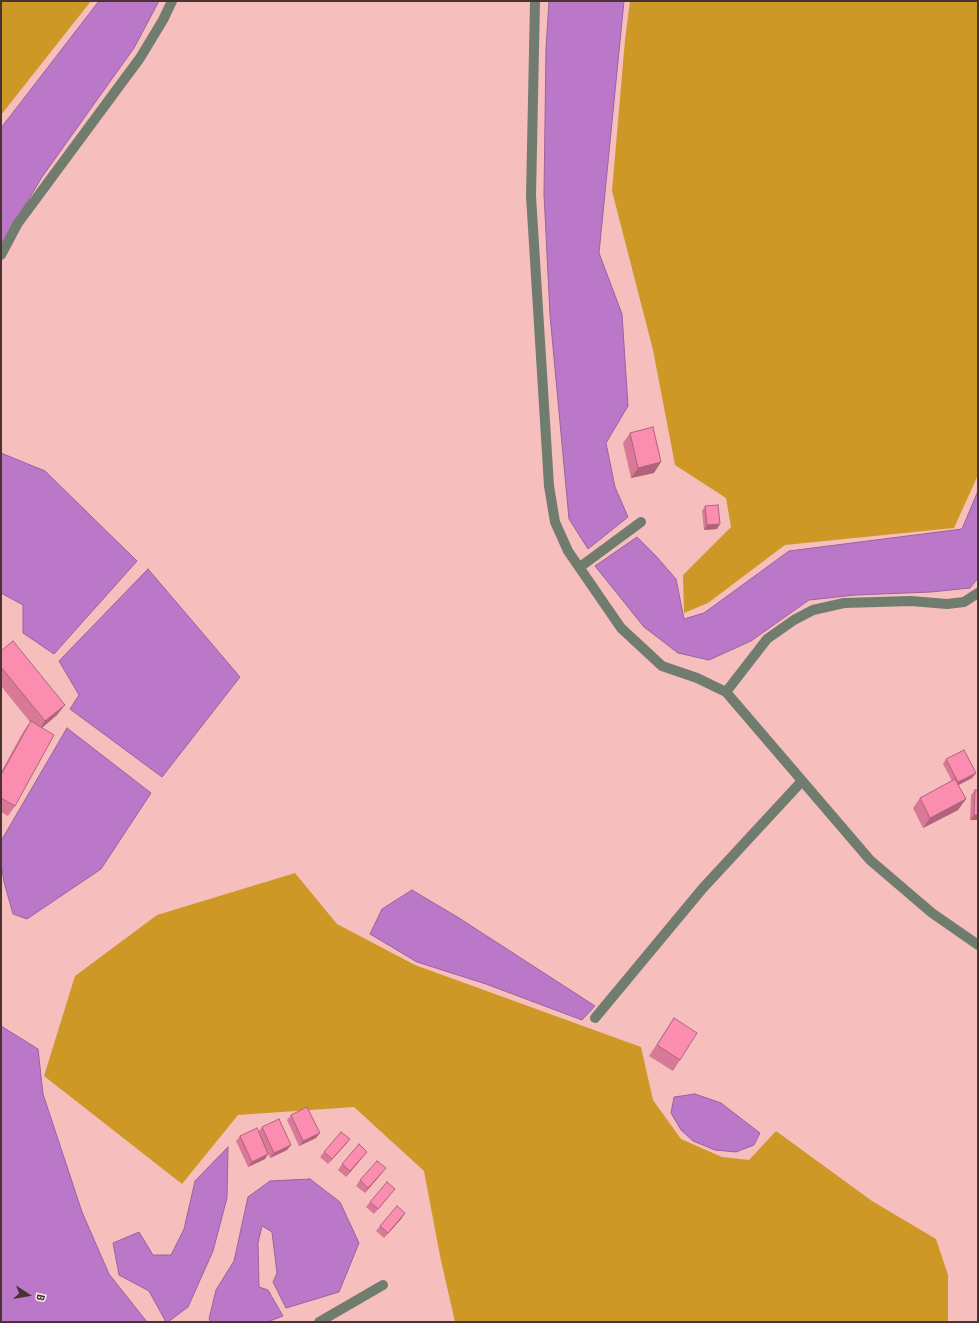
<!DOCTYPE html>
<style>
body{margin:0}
#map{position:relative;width:979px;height:1323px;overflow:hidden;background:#f6bfbe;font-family:"Roboto Condensed",sans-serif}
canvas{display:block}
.frame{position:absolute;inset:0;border:2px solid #493333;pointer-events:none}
.north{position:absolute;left:8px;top:1275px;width:40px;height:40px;-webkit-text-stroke:3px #fcebea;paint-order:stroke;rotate:102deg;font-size:11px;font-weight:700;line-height:16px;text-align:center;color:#493333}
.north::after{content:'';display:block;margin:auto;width:14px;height:18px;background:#493333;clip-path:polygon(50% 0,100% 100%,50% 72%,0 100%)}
</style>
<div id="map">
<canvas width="979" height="1323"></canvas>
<div class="frame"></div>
<div class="north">B</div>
</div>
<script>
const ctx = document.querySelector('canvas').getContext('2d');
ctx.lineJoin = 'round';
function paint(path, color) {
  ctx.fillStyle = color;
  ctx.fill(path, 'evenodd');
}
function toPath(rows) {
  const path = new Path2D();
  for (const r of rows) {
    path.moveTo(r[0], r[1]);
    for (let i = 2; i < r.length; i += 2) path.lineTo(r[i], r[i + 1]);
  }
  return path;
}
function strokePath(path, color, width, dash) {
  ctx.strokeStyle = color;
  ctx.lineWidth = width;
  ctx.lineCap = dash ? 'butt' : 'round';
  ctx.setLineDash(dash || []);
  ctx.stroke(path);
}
paint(toPath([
 [1,1,91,1,1,115],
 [630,1,978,1,978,475,954,528,785,545,708,603,684,613,683,575,731,527,726,498,675,465,653,350,612,191,625,40],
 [295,873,337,924,415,965,641,1047,653,1100,681,1139,722,1157,749,1160,776,1131,872,1201,936,1239,948,1275,948,1322,455,1322,440,1256,424,1171,354,1107,238,1115,182,1184,44,1076,75,976,157,915]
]), '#ce9827');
const water = toPath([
 [99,1,159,1,134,48,42,177,1,245,1,128,99,1],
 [549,1,624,1,599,253,622,314,628,406,606,443,615,487,628,517,588,549,569,519,550,315,544,194,546,49,549,1],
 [1,453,45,471,137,561,54,654,23,633,23,605,1,593,1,453],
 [978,491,978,578,970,588,931,592,855,595,809,600,751,641,709,660,678,653,644,627,595,566,637,537,656,556,676,579,684,619,704,613,789,551,962,529,978,491],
 [148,569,240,677,162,777,70,709,79,695,59,661,148,569],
 [67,728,151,793,101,869,27,919,13,914,4,882,1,863,1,841,67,728],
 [412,890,459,918,595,1006,582,1020,486,984,417,962,370,934,382,909,412,890],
 [1,1026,38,1049,43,1094,82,1212,109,1274,147,1322,1,1322,1,1026],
 [695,1094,721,1103,760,1133,754,1145,736,1152,715,1150,693,1141,681,1130,671,1113,674,1097,695,1094],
 [228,1147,227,1198,213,1251,188,1307,168,1322,166,1322,149,1291,119,1275,113,1243,139,1232,153,1255,171,1255,184,1229,195,1181,228,1147],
 [310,1179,340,1202,359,1243,339,1292,286,1308,273,1282,277,1273,272,1232,262,1226,258,1243,259,1287,268,1290,283,1316,267,1322,211,1322,209,1319,216,1290,234,1261,248,1197,270,1181,310,1179]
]);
paint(water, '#bb77c8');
strokePath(water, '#99639b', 1);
strokePath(toPath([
 [535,1,531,196,549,486,555,522,568,551,621,628,662,666,697,678,726,692,870,860,932,913,978,945],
 [1,255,18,223,140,58,163,20,172,1],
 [580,567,641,522],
 [726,692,767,639,794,620,813,610,844,603,911,601,947,604,964,602,978,593],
 [595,1018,703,888,802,781],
 [319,1322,383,1285]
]), '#707d6e', 10);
paint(toPath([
 [630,433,654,473,631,478,623,443],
 [705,506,720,524,717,529,704,530,702,511],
 [1,651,57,715,42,728,15,806,8,816,1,812,1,772,23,732,30,722,1,686],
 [946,759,976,773,972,778,958,785,966,799,958,810,923,828,913,808,920,798,952,781,943,764],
 [975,790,978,820,970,820,971,795],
 [674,1018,680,1060,673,1071,649,1056],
 [291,1115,320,1133,316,1138,299,1146,287,1120],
 [262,1127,291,1145,287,1150,270,1158,268,1154,265,1159,248,1167,236,1141,240,1136,258,1132],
 [350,1139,346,1144,328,1164,320,1157,324,1152],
 [363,1157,346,1177,338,1170,342,1164],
 [382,1173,365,1193,356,1186,360,1180],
 [391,1194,374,1214,366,1207,370,1202],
 [402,1218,384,1238,376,1231,380,1226]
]), '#d87a97');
paint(toPath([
 [661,462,654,473,631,478,638,468],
 [720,524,717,529,704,530,707,525],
 [65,705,57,715,38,731,45,721],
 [976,773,972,778,955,787,958,782],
 [966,799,958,810,923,828,930,818],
 [974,815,978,815,978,820,970,820],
 [320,1133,316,1138,299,1146,303,1141],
 [350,1139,346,1144,328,1164,332,1159],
 [291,1145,287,1150,270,1158,274,1153],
 [367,1152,363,1157,346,1177,350,1171],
 [268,1154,265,1159,248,1167,252,1162],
 [386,1168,382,1173,365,1193,368,1188],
 [405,1213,402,1218,384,1238,388,1233]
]), '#b0637b');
const building = toPath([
 [653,427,661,462,638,468,630,433,653,427],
 [718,505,720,524,707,525,705,506,718,505],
 [13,641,65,705,45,721,1,667,1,651,13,641],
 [31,721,54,735,15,806,1,798,1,775,31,721],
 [964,750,976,773,958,782,946,759,964,750],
 [955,779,966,799,930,818,920,798,955,779],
 [975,790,978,790,978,815,974,815,975,790],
 [674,1018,697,1033,680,1060,657,1045,674,1018],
 [307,1107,320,1133,303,1141,291,1115,307,1107],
 [279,1119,291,1145,274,1153,262,1127,279,1119],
 [257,1128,268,1154,252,1162,240,1136,257,1128],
 [341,1132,350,1139,332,1159,324,1152,341,1132],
 [359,1144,367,1152,350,1171,342,1164,359,1144],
 [377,1161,386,1168,368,1188,360,1180,377,1161],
 [387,1182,395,1189,378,1209,370,1202,387,1182],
 [397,1206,405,1213,388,1233,380,1226,397,1206]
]);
paint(building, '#fb8eb0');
strokePath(building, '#b0637b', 1);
</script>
